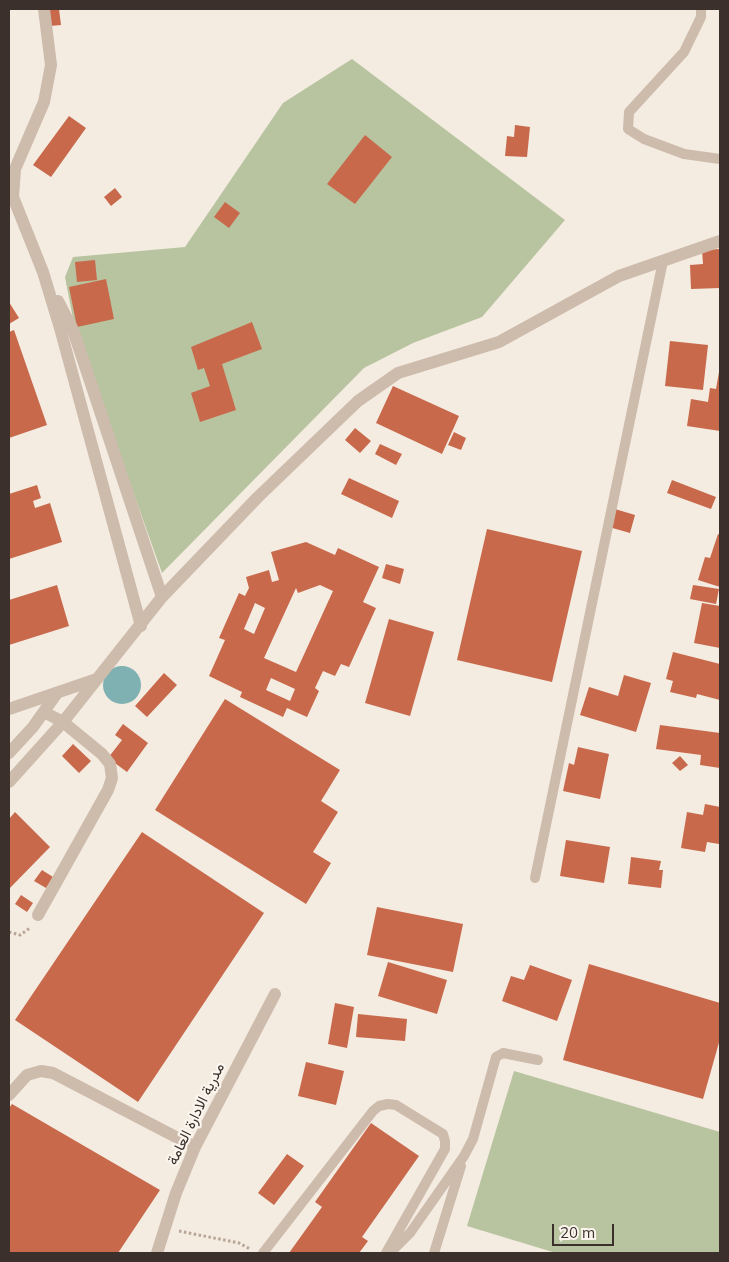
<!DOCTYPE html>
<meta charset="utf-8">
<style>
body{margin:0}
#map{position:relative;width:729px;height:1262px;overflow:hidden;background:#f4ebe1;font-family:Mulish,sans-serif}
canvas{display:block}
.frame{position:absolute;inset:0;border:10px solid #3b302b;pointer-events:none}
.scale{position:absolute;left:552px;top:1224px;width:62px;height:22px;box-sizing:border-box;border:2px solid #3b302b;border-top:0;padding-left:6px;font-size:15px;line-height:18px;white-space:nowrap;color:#3b302b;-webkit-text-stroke:4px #fbf5ee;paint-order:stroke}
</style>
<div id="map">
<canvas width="729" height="1262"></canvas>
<div class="frame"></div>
<div class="scale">20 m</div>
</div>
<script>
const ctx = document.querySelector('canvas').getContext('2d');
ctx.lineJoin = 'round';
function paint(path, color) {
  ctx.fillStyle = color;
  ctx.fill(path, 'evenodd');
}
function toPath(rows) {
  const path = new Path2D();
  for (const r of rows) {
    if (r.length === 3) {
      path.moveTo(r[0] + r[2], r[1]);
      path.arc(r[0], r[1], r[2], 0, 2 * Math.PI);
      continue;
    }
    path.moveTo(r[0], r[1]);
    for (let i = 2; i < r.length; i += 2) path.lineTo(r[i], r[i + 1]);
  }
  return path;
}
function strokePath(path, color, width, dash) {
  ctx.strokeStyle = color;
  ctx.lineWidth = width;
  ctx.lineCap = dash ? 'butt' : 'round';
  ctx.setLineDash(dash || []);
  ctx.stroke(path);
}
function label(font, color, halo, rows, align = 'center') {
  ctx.font = font + ' Mulish,Vazirmatn,sans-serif';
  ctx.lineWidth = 4.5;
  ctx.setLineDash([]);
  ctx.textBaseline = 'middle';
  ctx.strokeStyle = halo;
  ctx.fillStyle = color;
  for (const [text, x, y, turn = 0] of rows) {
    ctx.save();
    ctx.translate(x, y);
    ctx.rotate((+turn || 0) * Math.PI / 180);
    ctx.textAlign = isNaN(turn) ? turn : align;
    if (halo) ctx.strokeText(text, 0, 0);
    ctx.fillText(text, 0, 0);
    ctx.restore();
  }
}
paint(toPath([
 [352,59,565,220,482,317,413,343,364,368,162,573,75,329,65,277,73,257,185,247,283,103],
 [514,1071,720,1132,720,1253,556,1253,467,1226]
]), '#b8c4a0');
paint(toPath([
 [122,685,19]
]), '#7fb0b2');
paint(toPath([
 [48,9,59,9,61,25,50,26],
 [69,116,86,128,51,177,33,165],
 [515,125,530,127,527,157,505,156,507,136,514,137],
 [365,135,392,157,355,204,327,184],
 [115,188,122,197,111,206,104,197],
 [225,202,240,213,229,228,214,217],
 [720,249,720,288,691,289,690,265,703,264,702,250],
 [95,260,97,280,77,282,75,262],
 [106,279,114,319,77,327,69,287],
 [9,302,19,318,9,324],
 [252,322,262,349,222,364,236,410,200,422,191,393,210,386,204,368,198,370,191,347],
 [14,330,47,425,9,438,9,332],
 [670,341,708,345,703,390,665,386],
 [719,372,720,431,687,426,691,399,708,402,710,388,716,389],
 [393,386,459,416,442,454,376,423],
 [355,428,371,441,360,453,345,440],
 [454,432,466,438,461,450,448,445],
 [380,444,402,454,396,465,375,454],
 [349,478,399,501,392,518,341,494],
 [672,480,716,497,711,509,667,493],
 [37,485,41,498,33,501,35,508,50,503,62,542,9,559,9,494],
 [615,509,635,515,630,533,609,527],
 [487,529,582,551,552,682,457,660],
 [718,534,720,535,720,587,698,580,705,557,710,558],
 [306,542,335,555,338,548,379,567,363,602,376,608,349,667,341,664,335,676,323,671,315,688,319,691,307,717,287,708,283,717,240,697,242,692,209,676,225,640,219,638,239,593,245,596,249,588,246,577,269,570,272,582,279,580,271,552],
 [320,585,333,591,296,672,264,658,296,588,298,593],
 [255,603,265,608,254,634,244,629],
 [271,678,295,689,290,701,266,690],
 [386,564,404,569,400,584,382,578],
 [57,585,69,626,9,645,9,600],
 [693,585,719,589,716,604,690,599],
 [702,603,720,606,720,648,694,643],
 [389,619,434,632,410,716,365,703],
 [673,652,720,664,720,700,697,694,696,698,670,692,673,681,666,679],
 [164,673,177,685,147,717,135,706],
 [624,675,651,683,636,732,580,715,589,687,618,696],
 [225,699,340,770,321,801,338,812,313,852,331,863,306,904,155,810],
 [123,724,148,743,127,772,108,758,122,740,115,735],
 [660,725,720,733,720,768,700,765,701,755,656,749],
 [73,744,91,761,79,773,62,756],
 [578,747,609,754,600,799,563,791,569,763,574,765],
 [680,756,688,765,680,771,672,763],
 [705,804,720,807,719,844,707,842,705,852,681,848,687,812,703,815],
 [15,812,50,847,9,889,9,819],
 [142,832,264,913,138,1102,15,1020],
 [566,840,610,847,604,883,560,876],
 [631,857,661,861,659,870,663,870,661,888,628,884],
 [42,870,53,877,46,888,34,881],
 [21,895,33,903,27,912,15,904],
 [377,907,463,924,453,972,367,955],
 [388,962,447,980,437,1014,378,996],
 [589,964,720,1003,720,1039,703,1099,563,1060],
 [530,965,572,980,557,1021,502,1001,511,976,524,980],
 [335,1003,354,1007,347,1048,328,1044],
 [358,1014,407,1019,405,1041,356,1037],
 [306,1062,344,1071,336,1105,298,1096],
 [12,1104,160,1190,118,1253,9,1253,9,1108],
 [371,1123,419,1156,362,1237,368,1241,359,1253,289,1253,322,1207,315,1202],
 [287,1154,304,1166,274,1205,258,1193]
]), '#c8694b');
strokePath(toPath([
 [9,932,20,935,30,928],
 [179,1231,239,1243,250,1249]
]), '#b9a596', 3, [2.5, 2.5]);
strokePath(toPath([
 [701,9,701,17,684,52,629,112,628,129,644,139,684,154,720,159],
 [535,878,663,261],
 [263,1253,373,1111,379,1106,388,1104,396,1105,443,1134,445,1141,445,1149,386,1253],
 [390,1253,410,1233,464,1156,473,1139,496,1057,503,1053,538,1060],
 [434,1253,461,1166]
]), '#cdbbac', 10);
strokePath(toPath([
 [44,9,51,65,44,102,15,169,13,197,43,272,60,328,141,626],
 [58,301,73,330,162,597],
 [9,753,33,727,57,693],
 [38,915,108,790,112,778,110,764,102,754,63,722,44,712],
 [9,1095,27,1075,41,1071,53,1073,195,1147],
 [157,1253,176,1193,195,1147,275,994]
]), '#cdbbac', 12);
strokePath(toPath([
 [9,709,94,680],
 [9,782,63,722,162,597,258,497,358,401,398,373,499,342,619,276,720,241]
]), '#cdbbac', 12);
label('15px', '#3b302b', '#fbf5ee', [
 ["مدرية الادارة العامة",196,1114,-64]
]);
</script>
